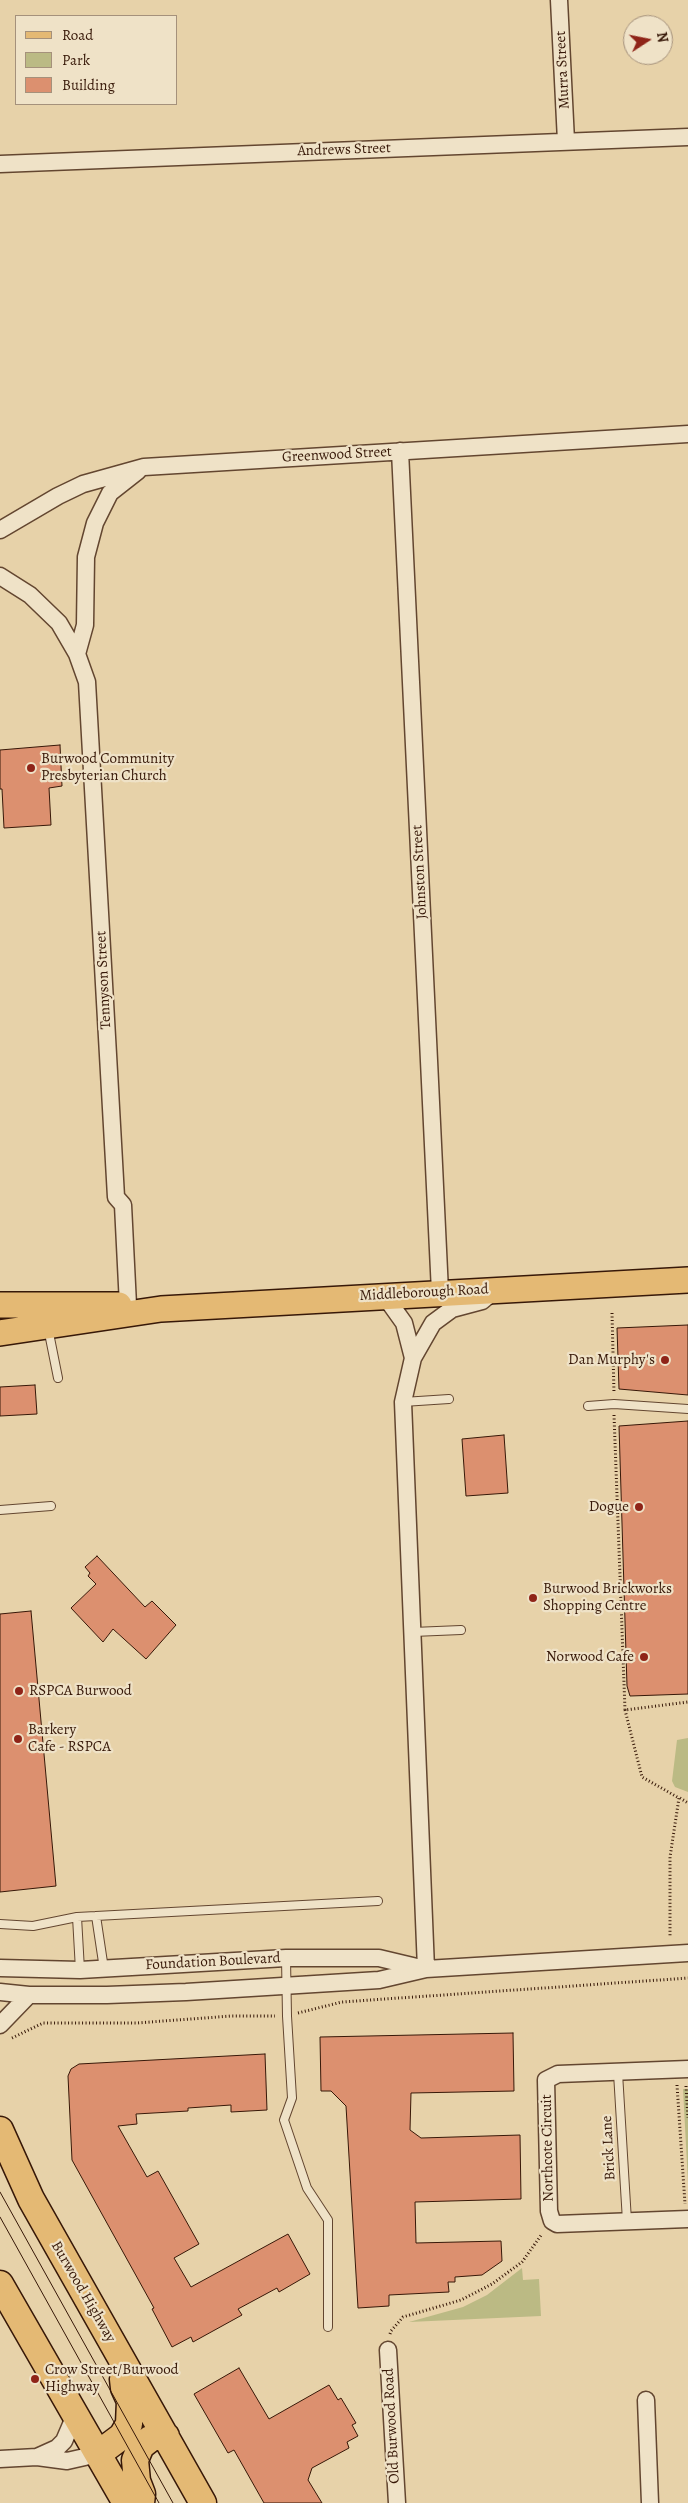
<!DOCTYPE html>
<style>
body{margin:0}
#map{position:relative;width:688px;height:2503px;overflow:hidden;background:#e7d2a9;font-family:Alegreya,serif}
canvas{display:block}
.legend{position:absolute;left:15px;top:15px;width:162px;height:90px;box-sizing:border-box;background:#efe2c7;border:1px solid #a5917b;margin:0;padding:6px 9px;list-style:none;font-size:15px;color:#371808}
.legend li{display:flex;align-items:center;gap:10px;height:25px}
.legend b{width:25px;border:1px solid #a5917b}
.north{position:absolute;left:623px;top:15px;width:50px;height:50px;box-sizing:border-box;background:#efe2c7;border:1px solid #a5917b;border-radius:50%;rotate:79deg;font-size:14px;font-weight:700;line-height:20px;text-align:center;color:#371808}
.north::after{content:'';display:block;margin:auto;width:18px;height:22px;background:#8f2418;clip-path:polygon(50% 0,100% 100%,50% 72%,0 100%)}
</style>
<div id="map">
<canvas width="688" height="2503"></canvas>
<ul class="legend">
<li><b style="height:6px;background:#e4b974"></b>Road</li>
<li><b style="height:14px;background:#bbba84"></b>Park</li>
<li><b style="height:14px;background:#dc906f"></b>Building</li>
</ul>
<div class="north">N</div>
</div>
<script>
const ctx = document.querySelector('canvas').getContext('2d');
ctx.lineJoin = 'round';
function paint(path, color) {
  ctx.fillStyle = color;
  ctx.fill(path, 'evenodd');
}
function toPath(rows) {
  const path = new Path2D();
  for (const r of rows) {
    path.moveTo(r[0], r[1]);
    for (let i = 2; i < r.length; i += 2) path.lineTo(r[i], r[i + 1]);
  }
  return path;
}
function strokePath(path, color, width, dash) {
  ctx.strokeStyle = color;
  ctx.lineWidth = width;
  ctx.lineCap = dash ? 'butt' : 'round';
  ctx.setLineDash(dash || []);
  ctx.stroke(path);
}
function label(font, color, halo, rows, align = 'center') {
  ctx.font = font + ' Alegreya,serif';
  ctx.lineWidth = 4.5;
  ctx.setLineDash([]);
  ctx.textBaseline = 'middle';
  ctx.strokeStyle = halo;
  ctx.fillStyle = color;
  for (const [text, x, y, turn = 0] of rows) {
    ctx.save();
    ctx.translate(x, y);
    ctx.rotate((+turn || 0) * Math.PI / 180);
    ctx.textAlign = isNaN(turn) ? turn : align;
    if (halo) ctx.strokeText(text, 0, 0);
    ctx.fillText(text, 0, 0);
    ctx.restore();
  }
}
paint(toPath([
 [688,1738,688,1792,675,1787,672,1781,677,1740],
 [683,2089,688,2089,688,2183],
 [522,2268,523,2280,539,2279,541,2316,409,2322,463,2307,487,2295]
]), '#bbba84');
const building = toPath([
 [60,745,62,786,49,788,51,825,4,828,2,789,0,789,0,750,60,745],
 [688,1325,688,1395,619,1389,617,1328,688,1325],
 [35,1385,37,1414,0,1416,0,1387,35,1385],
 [688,1421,688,1694,630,1696,627,1686,619,1426,688,1421],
 [504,1435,508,1493,466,1496,462,1439,504,1435],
 [97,1556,145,1607,152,1601,176,1625,146,1659,113,1629,103,1642,71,1608,96,1584,88,1576,90,1573,85,1567,97,1556],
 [31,1611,56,1886,0,1892,0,1614,31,1611],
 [513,2033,514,2091,411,2093,410,2130,421,2138,520,2135,521,2199,415,2202,416,2243,501,2241,502,2261,482,2275,455,2277,455,2282,448,2282,449,2292,389,2295,389,2306,358,2308,346,2106,331,2091,321,2091,320,2037,513,2033],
 [265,2054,267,2110,231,2112,231,2105,188,2108,188,2111,136,2114,137,2124,118,2126,147,2177,158,2171,199,2244,174,2258,191,2287,288,2234,310,2274,279,2292,277,2288,238,2309,242,2315,193,2342,191,2337,172,2347,152,2309,154,2308,72,2160,68,2076,71,2069,79,2064,265,2054],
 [239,2368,269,2419,329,2385,338,2400,341,2398,356,2423,352,2425,358,2436,347,2442,349,2448,312,2468,308,2480,322,2503,264,2503,234,2450,228,2453,194,2394,239,2368]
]);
paint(building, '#dc906f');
strokePath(building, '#371808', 1);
const service = toPath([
 [48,1328,58,1378],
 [403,1402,449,1399],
 [588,1406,614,1404,688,1409],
 [0,1510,51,1506],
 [413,1632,461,1630],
 [96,1916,104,1969],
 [77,1917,80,1970],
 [0,1924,33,1926,77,1917,378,1901],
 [286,1958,287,2016,292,2098,284,2120,307,2188,328,2220,328,2327],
 [618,2073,627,2221]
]);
const minor = toPath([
 [559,0,566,141],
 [0,164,688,137],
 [400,451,440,1292],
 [0,530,58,496,83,484,144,467,688,434],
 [0,576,30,595,59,623,77,654,87,682,116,1197,123,1205,128,1305],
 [77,654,85,625,86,557,95,523,110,493,138,471],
 [384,1295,404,1323,413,1358],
 [0,1968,80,1970,286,1958,379,1958,421,1968],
 [426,1969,403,1402,413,1358,433,1323,452,1309,482,1301,488,1296],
 [0,1992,29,1995,107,1995,186,1992,379,1980,426,1969,688,1953],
 [0,2025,29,1995],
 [688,2069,558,2074,546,2080,549,2211,552,2221,557,2224,688,2219],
 [388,2350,397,2503],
 [646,2400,650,2503],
 [37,2457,57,2448,64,2441,76,2413],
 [0,2459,37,2457,67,2461,98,2454]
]);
const primary = toPath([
 [0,1305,119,1305],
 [0,1333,161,1309,688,1280]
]);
const trunk = toPath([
 [0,2130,31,2199,203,2503],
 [0,2284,126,2503],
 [98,2454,122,2436,129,2424,130,2401,124,2388,123,2379],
 [141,2503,142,2494,137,2481,135,2460,141,2446,150,2439,160,2435,166,2436]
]);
strokePath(service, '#634630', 10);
strokePath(minor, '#634630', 19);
strokePath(primary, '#371808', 28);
strokePath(trunk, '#371808', 29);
strokePath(toPath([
 [612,1313,614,1393],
 [614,1415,625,1710,688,1702],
 [625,1710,642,1777,679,1798,670,1857,670,1937],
 [680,1798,688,1803],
 [298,2013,342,2002,688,1978],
 [12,2038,43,2023,137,2023,231,2016,275,2016],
 [677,2085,685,2204],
 [686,2086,688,2118],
 [390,2334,391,2331,403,2317,461,2300,492,2284,522,2262,542,2234]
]), '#371808', 3, [1, 2.5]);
strokePath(service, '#efe2c7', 8);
strokePath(minor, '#efe2c7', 16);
strokePath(primary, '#e4b974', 25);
strokePath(trunk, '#e4b974', 26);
strokePath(toPath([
 [0,2192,173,2503],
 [0,2217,159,2503]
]), '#371808', 1);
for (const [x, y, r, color] of [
 [31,768,5,"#8f2418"],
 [665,1360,5,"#8f2418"],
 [639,1507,5,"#8f2418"],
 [533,1598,5,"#8f2418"],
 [644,1657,5,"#8f2418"],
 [19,1691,5,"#8f2418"],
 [18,1739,5,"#8f2418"],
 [35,2379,5,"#8f2418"]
]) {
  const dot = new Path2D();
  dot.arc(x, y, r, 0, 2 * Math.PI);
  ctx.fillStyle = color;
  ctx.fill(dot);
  strokePath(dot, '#efe2c7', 2);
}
label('15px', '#371808', '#efe2c7', [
 ["Murra Street",563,70,-93],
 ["Andrews Street",344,150,-2],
 ["Greenwood Street",337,455,-3],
 ["Johnston Street",420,872,-93],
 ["Tennyson Street",104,980,-93],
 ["Middleborough Road",424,1293,-3],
 ["Foundation Boulevard",213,1962,-3],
 ["Northcote Circuit",548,2148,-91],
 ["Brick Lane",609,2148,-93],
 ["Burwood Highway",83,2292,60],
 ["Old Burwood Road",392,2426,-93]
]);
label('15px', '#371808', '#efe2c7', [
 ["Burwood Community",41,759],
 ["Presbyterian Church",41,776],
 ["Dan Murphy's",655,1360,"right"],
 ["Dogue",629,1507,"right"],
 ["Burwood Brickworks",543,1589],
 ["Shopping Centre",543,1606],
 ["Norwood Cafe",634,1657,"right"],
 ["RSPCA Burwood",29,1691],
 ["Barkery",28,1730],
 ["Cafe - RSPCA",28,1747],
 ["Crow Street/Burwood",45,2370],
 ["Highway",45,2387]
], 'left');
</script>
